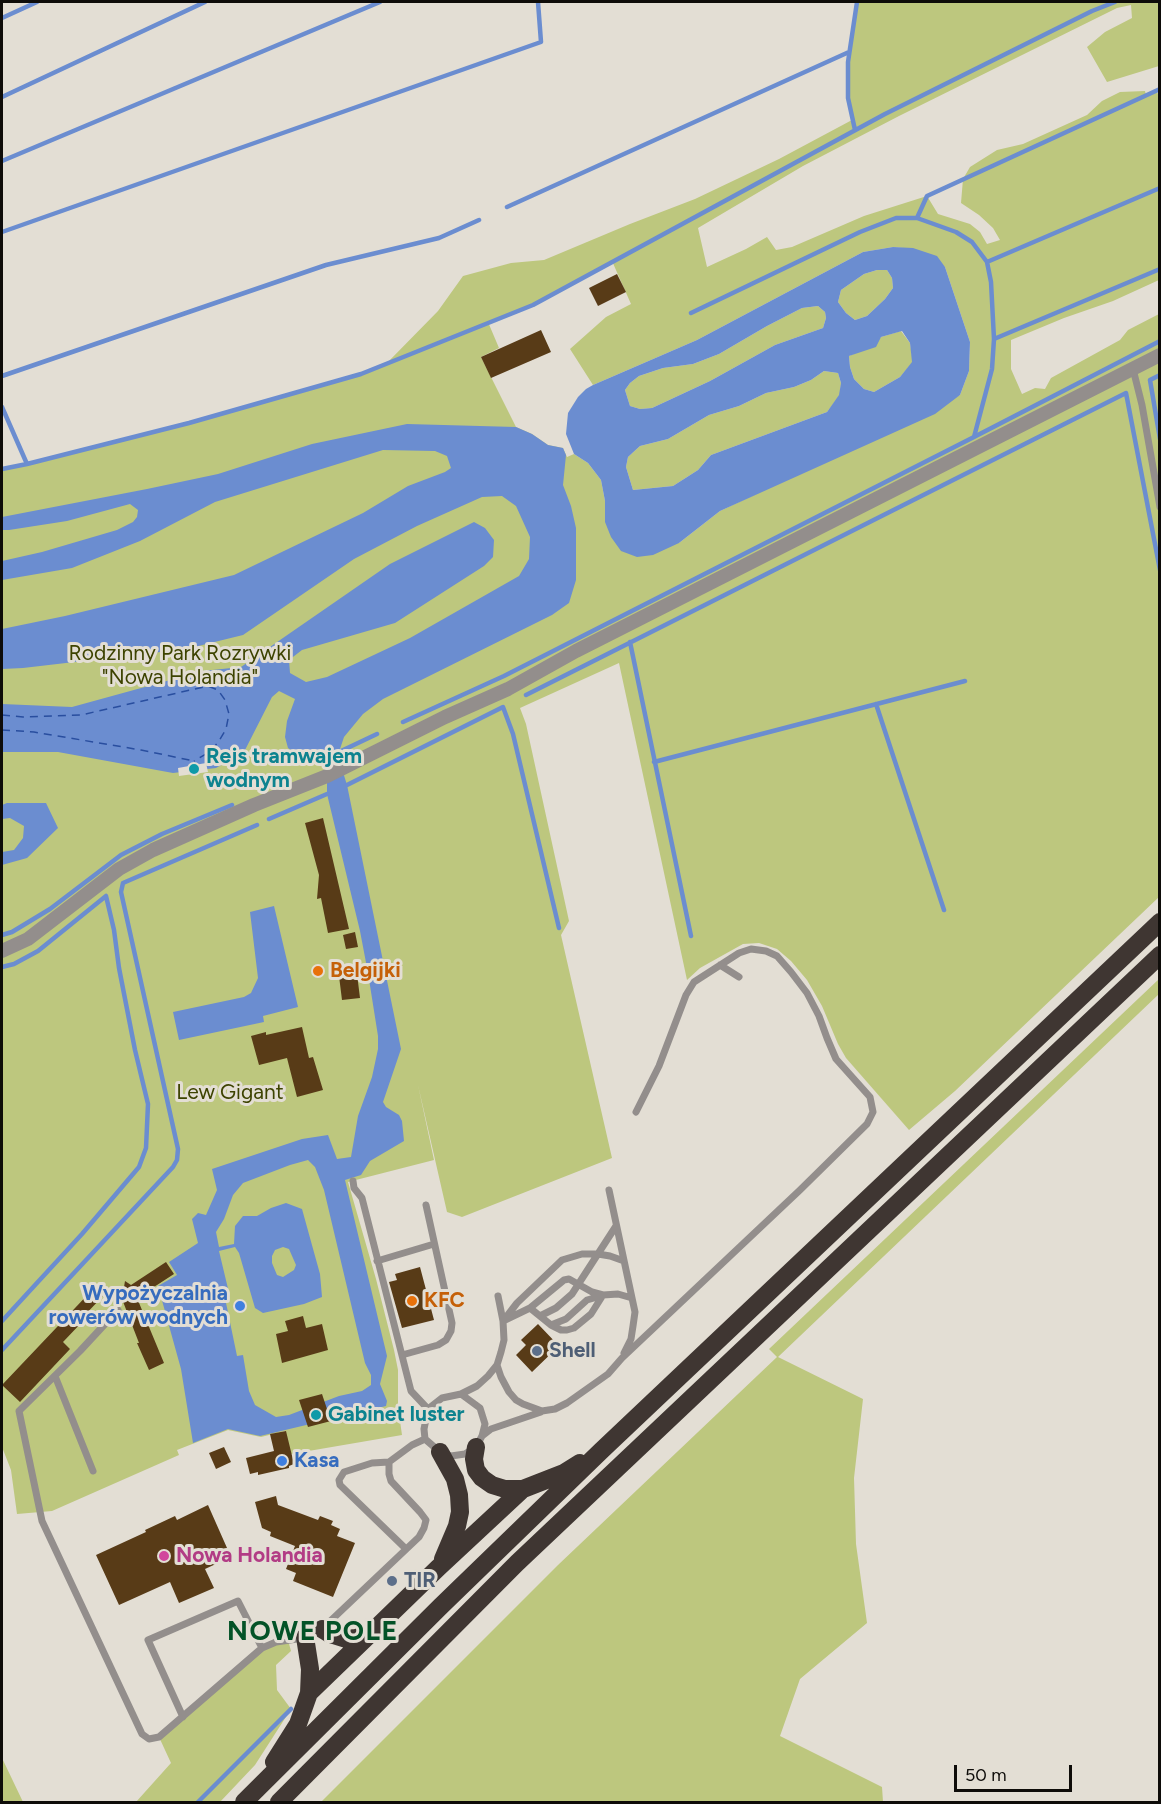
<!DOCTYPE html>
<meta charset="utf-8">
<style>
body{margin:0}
#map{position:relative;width:1161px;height:1804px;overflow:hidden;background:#e3ded4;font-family:Figtree,sans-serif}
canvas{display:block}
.frame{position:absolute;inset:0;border:3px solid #0e0c09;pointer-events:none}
.scale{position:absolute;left:954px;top:1765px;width:118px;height:27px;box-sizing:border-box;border:3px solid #0e0c09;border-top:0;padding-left:8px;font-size:18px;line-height:21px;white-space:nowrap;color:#0e0c09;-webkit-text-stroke:4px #e3ded4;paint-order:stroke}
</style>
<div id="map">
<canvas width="1161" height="1804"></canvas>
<div class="frame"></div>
<div class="scale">50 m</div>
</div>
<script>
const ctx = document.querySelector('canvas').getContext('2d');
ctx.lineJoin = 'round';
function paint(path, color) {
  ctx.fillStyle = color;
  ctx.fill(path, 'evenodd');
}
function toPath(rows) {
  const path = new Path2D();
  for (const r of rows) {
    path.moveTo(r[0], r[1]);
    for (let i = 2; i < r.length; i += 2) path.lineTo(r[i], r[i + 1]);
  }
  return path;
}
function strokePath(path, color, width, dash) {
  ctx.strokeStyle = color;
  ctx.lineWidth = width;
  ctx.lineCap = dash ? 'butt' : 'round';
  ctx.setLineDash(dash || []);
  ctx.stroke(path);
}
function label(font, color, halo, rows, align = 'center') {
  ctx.font = font + ' Figtree,sans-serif';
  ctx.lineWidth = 6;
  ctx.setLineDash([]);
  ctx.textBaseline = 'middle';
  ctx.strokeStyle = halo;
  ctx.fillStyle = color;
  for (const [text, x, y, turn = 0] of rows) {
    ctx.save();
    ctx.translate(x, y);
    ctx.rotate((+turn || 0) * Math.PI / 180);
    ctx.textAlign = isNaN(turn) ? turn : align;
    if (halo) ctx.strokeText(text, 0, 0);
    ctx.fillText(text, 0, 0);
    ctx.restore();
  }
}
paint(toPath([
 [857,2,1159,2,1159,66,1107,82,1087,47,1105,32,1132,18,1131,5,1117,8,899,116,803,166,698,228,707,267,746,249,767,237,776,250,792,247,864,216,927,196,938,214,970,224,980,232,987,244,1000,240,993,228,979,215,961,203,963,179,970,167,997,150,1023,144,1087,115,1102,101,1120,92,1145,91,1146,95,1156,90,1160,98,1159,280,1113,301,1064,318,1011,340,1011,369,1022,394,1035,388,1045,389,1051,378,1120,340,1128,330,1159,314,1159,897,955,1091,909,1130,846,1058,838,1044,822,1006,807,980,791,961,777,949,759,943,743,944,700,968,687,980,619,663,520,708,526,724,569,921,561,935,612,1158,462,1217,447,1212,418,1085,434,1160,348,1182,376,1279,394,1350,398,1370,398,1407,402,1435,291,1454,285,1431,261,1437,228,1430,177,1450,179,1455,52,1511,17,1514,11,1470,2,1447,2,469,28,464,189,423,361,374,387,363,438,311,463,276,511,263,544,260,630,224,695,199,779,159,852,120,848,98,848,62],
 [893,247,913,249,945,267,970,342,969,371,960,395,809,469,720,511,679,543,605,522,605,501,601,480,588,463,574,454,567,457,563,448,548,445,532,434,516,427,481,357,499,348,488,322,536,303,612,261,631,304,606,317,570,349,593,385,697,340,863,252],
 [877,270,887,270,892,278,893,288,885,299,867,316,855,320,846,313,838,302,841,290,864,274],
 [818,306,825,312,826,318,823,328,775,345,710,381,652,408,640,409,630,406,625,390,630,383,639,376,663,368,693,364,719,354,767,326,802,308],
 [901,331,910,343,913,362,900,377,874,392,864,389,854,379,850,367,849,356,860,351,881,337],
 [824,371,838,373,841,383,840,395,827,412,711,455,698,470,673,486,633,490,626,467,628,457,640,446,668,439,709,415,739,406,766,393,794,387,811,380],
 [1159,979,1159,994,778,1357,863,1399,854,1478,856,1544,867,1623,800,1679,780,1736,882,1787,883,1802,321,1802,558,1565,777,1357,769,1349],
 [288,1640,291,1651,276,1665,277,1690,291,1709,255,1765,220,1802,136,1802,171,1763,159,1737,262,1648],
 [2,1758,23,1802,2,1802]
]), '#bdc77e');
paint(toPath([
 [893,247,913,248,937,256,945,267,970,342,969,371,960,395,935,414,720,511,679,543,653,555,637,557,621,551,611,537,605,522,605,501,601,480,588,463,574,454,566,434,568,413,578,397,586,389,593,385,697,340,863,252],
 [877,270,887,270,892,278,893,288,885,299,867,316,855,320,846,313,838,302,841,290,864,274],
 [818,306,825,312,826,318,823,328,775,345,710,381,652,408,640,409,630,406,625,390,630,383,639,376,663,368,693,364,719,354,767,326,802,308],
 [902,331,910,343,912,362,900,377,874,392,864,389,854,379,850,367,849,356,876,347,881,337],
 [824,371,838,373,841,383,839,395,827,412,711,455,698,470,673,486,633,490,626,467,628,457,640,446,668,439,709,415,739,406,766,393,794,387,811,380],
 [407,424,516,427,532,434,548,445,563,448,566,455,563,485,571,506,576,528,576,580,569,603,552,615,383,699,363,714,344,737,339,752,342,769,347,785,401,1049,383,1102,386,1107,399,1115,402,1121,404,1141,370,1161,361,1175,345,1180,387,1356,380,1384,387,1401,386,1406,260,1436,228,1429,193,1443,181,1369,158,1286,177,1275,169,1262,198,1243,192,1219,198,1213,206,1215,217,1190,212,1169,302,1139,328,1135,337,1159,351,1157,358,1116,372,1077,378,1049,378,1036,368,973,360,931,327,794,327,776,319,757,311,754,301,757,288,748,285,737,287,721,295,699,279,691,272,697,244,752,216,768,173,773,58,752,2,752,2,704,72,707,203,671,241,667,390,564,474,522,485,528,494,540,493,557,484,566,395,623,302,650,289,660,290,673,306,682,327,677,410,638,519,576,529,559,530,537,516,506,502,496,482,497,417,526,354,559,243,635,186,649,23,668,2,669,2,629,65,616,234,575,363,513,408,486,445,472,451,468,447,456,435,451,383,450,215,502,140,541,72,568,2,580,2,561,42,552,117,530,133,522,137,517,138,510,130,504,67,521,9,530,2,530,2,517,147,489,218,474,312,444],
 [308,1160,315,1167,324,1190,365,1363,371,1375,371,1385,362,1391,339,1396,289,1415,276,1417,255,1405,249,1391,243,1355,237,1356,225,1298,230,1297,219,1251,235,1247,239,1253,255,1308,263,1313,304,1304,322,1297,320,1274,302,1209,286,1203,271,1208,257,1216,243,1216,235,1226,234,1244,219,1247,216,1232,224,1219,233,1195,243,1183,290,1165],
 [283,1247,289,1249,296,1265,294,1270,283,1277,277,1275,272,1263,272,1256,275,1250],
 [7,803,46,803,58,828,27,858,2,865,2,852,14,850,23,838,24,826,10,818,2,819,2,805],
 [274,906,298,1007,263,1016,264,1022,179,1040,173,1012,244,997,251,993,258,978,250,912]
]), '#6b8dd0');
paint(toPath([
 [206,763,208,772,179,776,178,768]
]), '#e3ded4');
strokePath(toPath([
 [2,18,37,2],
 [2,97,205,2],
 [855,130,848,98,848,62,857,2],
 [2,161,380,2],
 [507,207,849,52],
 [917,218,927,196,1160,89],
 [2,232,541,42,538,2],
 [987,262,1160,188],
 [691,313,860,232,896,218,917,218,956,232,972,242,987,262,991,282,994,339,992,369,974,437],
 [994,339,1160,269],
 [1160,375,1150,380,1160,439],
 [2,376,326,265,439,238,479,220],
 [2,407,27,464],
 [2,469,27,464,189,423,361,374,533,305,885,114,1092,11,1115,2],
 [630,642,691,936],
 [526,695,1126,393,1160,570],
 [876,704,944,910],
 [403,722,504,676,974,437,1160,341],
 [339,752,377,734],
 [654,762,965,681],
 [347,785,503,707,513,734,559,928],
 [269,819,327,794],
 [2,935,12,932,50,909,121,855,162,834,232,805],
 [2,967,14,964,38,951,106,896,114,930,119,968,135,1050,148,1104,146,1148,139,1167,82,1234,2,1321],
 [2,1350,173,1167,177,1160,178,1149,121,892,123,883,257,825],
 [198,1802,291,1709]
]), '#6b8dd0', 4.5);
strokePath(toPath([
 [2,715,23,717,81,715,208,686,218,690,225,700,229,714,226,729,219,741,211,751,194,761],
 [2,730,34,732,141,750,194,761,195,765]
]), '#294e9f', 1.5, [8, 6]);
paint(toPath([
 [617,274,626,292,598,306,589,288],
 [541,330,551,352,491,378,481,357],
 [323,818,349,929,328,933,321,898,317,899,319,875,305,823],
 [355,932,358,947,346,949,343,935],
 [357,974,360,998,342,1000,339,976],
 [302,1027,309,1058,313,1057,323,1090,297,1097,287,1058,259,1065,251,1036,266,1032,266,1035],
 [166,1262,174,1274,137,1298,164,1363,149,1370,137,1343,139,1343,122,1299,125,1281,131,1285],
 [420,1267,434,1320,402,1328,389,1282,397,1280,395,1274],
 [94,1288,103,1296,82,1318,84,1320,63,1342,70,1349,20,1402,2,1385],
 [303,1316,306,1328,322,1324,328,1350,282,1363,276,1334,288,1331,285,1321],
 [538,1324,559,1346,532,1372,516,1355,526,1345,521,1340],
 [322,1394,331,1421,308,1427,299,1400],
 [286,1431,294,1464,289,1466,289,1468,258,1475,258,1472,250,1474,246,1458,274,1451,270,1434],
 [224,1447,231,1462,216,1469,209,1453],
 [276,1496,278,1505,318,1520,320,1516,333,1521,331,1525,340,1529,337,1536,355,1543,333,1597,293,1581,296,1573,286,1569,295,1546,270,1536,271,1532,262,1528,255,1502],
 [208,1505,231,1557,205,1569,214,1588,179,1603,170,1582,119,1605,96,1555,146,1532,145,1530,175,1516,177,1520]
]), '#583b17');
strokePath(toPath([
 [1133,369,1142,405,1160,507],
 [720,965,739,977],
 [353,1181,354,1188,362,1198,411,1391,428,1409],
 [609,1190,632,1298],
 [377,1261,434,1244],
 [498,1296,503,1321],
 [530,1308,564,1280,569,1279,592,1292,603,1295],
 [118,1310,80,1351,19,1411,42,1521,142,1734,149,1739,159,1737,262,1648,276,1642,304,1638],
 [540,1316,556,1308,572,1294,616,1226],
 [504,1320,517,1303,562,1260,582,1254,598,1254,610,1256,624,1261],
 [551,1325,566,1319,587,1300,601,1296],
 [402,1355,438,1345,446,1340,451,1331,452,1323,426,1205],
 [497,1365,501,1377,509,1392,516,1400,523,1404,542,1411,555,1409,567,1403,608,1374,622,1358,800,1190,867,1124,873,1112,870,1097,836,1059,827,1038,819,1016,807,993,791,972,777,956,766,951,751,949,739,953,694,982,686,995,659,1066,636,1112],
 [55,1376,93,1471],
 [461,1394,480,1408,485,1424,482,1436,476,1447,465,1454,451,1456,440,1452,425,1439,424,1429,428,1409,442,1398,461,1394,477,1386,488,1376,497,1365,501,1352,504,1340,503,1321,530,1308,551,1325,561,1330,567,1330,574,1328,591,1314,603,1295,618,1294,632,1298,635,1312,633,1326,631,1339,624,1353],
 [482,1436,491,1429,541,1412],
 [405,1548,340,1485,339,1480,344,1472,372,1463,389,1462,412,1445,425,1439],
 [324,1627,419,1537,424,1528,426,1520,420,1512,391,1481,389,1474,389,1462],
 [183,1717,148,1640,238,1601,262,1648]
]), '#938e8c', 7);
strokePath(toPath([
 [2,951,28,939,119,869,153,850,254,805,327,776,445,717,508,689,576,651,1160,355]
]), '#938e8c', 14);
strokePath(toPath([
 [476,1447,474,1459,476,1470,482,1478,492,1485,505,1489,523,1489,564,1473,580,1463],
 [440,1452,455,1479,459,1495,460,1512,457,1526,443,1559],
 [322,1629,330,1634,346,1639,356,1638,371,1633,438,1568,523,1489],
 [309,1693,368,1636],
 [274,1762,298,1724,309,1693,310,1669,305,1637],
 [244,1802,441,1606,602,1450,1160,922],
 [279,1802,517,1563,1160,955]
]), '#3f3632', 18);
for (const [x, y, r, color] of [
 [194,769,6,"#0f9aa8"],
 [318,971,6,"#e8710a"],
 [412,1301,6,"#e8710a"],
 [240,1306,6,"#3f7fe0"],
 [537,1351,6,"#5c6f8a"],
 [316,1415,6,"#0f9aa8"],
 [282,1461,6,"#3f7fe0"],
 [164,1556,6,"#d1479c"],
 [392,1581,6,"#5c6f8a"]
]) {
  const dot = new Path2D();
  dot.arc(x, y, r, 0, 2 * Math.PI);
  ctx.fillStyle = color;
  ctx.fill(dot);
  strokePath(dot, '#e3ded4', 2);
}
label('21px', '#3d4300', '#e3ded4', [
 ["Rodzinny Park Rozrywki",180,654],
 ["\"Nowa Holandia\"",180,678],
 ["Lew Gigant",230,1093]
]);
label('bold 21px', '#0d838f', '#e3ded4', [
 ["Rejs tramwajem",206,757],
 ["wodnym",206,781],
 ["Gabinet luster",328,1415]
], 'left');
label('bold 21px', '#c56008', '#e3ded4', [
 ["Belgijki",330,971],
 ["KFC",424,1301]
], 'left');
label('bold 21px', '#366cbe', '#e3ded4', [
 ["Wypożyczalnia",228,1294],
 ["rowerów wodnych",228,1318],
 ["Kasa",294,1461,"left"]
], 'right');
label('bold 21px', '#4e5e75', '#e3ded4', [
 ["Shell",549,1351],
 ["TIR",404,1581]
], 'left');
label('bold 21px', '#b23c85', '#e3ded4', [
 ["Nowa Holandia",176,1556]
], 'left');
ctx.letterSpacing = '1.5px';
label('bold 27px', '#035227', '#e3ded4', [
 ["NOWE POLE",313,1632]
]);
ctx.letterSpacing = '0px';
</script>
